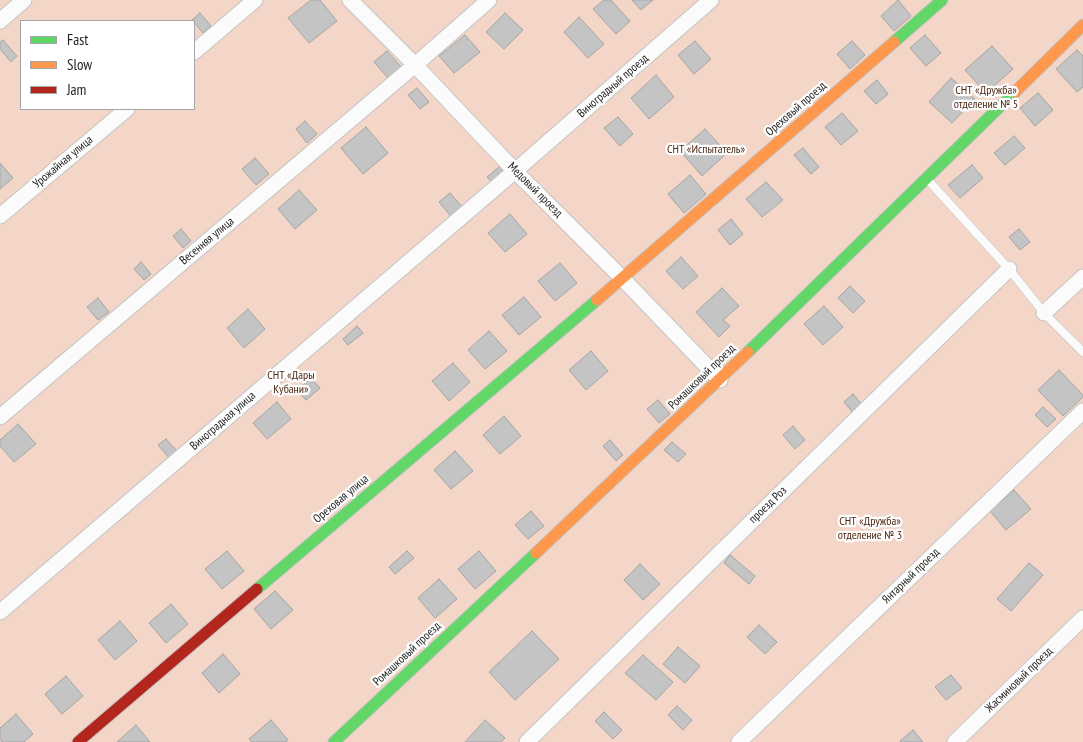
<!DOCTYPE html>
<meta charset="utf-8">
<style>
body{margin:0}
#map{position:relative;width:1083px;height:742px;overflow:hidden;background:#e7e6e5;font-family:"PT Sans Narrow",sans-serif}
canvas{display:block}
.legend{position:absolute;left:20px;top:20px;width:175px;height:90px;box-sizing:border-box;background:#fff;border:1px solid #a6a5a5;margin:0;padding:6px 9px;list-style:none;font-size:15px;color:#201f1e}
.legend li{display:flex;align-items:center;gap:10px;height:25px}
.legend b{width:25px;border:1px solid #a6a5a5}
</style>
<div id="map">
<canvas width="1083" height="742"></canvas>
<ul class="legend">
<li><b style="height:6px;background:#63d668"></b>Fast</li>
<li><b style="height:6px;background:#ff974d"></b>Slow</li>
<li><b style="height:6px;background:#b3261e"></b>Jam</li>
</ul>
</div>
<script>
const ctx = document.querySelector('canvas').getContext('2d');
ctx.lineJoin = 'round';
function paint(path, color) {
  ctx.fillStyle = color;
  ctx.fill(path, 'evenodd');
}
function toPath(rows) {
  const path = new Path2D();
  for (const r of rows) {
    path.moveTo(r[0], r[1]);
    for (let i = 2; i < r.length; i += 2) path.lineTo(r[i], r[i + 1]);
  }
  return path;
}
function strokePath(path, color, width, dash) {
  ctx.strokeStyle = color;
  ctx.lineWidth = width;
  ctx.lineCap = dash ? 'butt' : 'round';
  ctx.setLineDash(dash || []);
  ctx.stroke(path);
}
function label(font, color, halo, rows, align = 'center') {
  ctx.font = font + ' "PT Sans Narrow",sans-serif';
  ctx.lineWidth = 4.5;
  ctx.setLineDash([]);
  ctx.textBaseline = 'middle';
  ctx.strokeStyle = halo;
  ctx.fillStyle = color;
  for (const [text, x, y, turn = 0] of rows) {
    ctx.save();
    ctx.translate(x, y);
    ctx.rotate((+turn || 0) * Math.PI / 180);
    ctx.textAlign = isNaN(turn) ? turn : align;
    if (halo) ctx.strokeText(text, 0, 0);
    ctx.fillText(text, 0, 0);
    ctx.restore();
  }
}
paint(toPath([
 [0,0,1083,0,1083,742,0,742],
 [21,21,194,21,194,109,21,109]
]), '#f3d6c8');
const building = toPath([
 [311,0,320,0,337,21,309,43,288,18,311,0],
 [604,0,611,0,630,21,616,34,593,9,604,0],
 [632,0,653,0,641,10,632,0],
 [898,0,911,16,894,31,881,16,898,0],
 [200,13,211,26,203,33,192,20,200,13],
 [505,13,523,30,504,49,486,32,505,13],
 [579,17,604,44,588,58,564,32,579,17],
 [465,35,480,52,454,73,439,56,465,35],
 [925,35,941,53,926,66,910,48,925,35],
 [3,40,17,56,11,62,0,49,0,42,3,40],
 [695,41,711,59,694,74,678,55,695,41],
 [852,41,865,55,850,69,837,54,852,41],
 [992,46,1013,69,986,93,965,70,992,46],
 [1077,50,1083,56,1083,87,1077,92,1056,69,1077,50],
 [387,51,401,67,388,78,374,62,387,51],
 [656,75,674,97,649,119,631,98,656,75],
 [951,78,975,99,952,123,929,102,951,78],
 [877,80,888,94,876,104,864,91,877,80],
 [417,88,429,102,420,109,408,95,417,88],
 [1038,93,1053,110,1035,126,1020,108,1038,93],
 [842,113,858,131,841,145,825,127,842,113],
 [618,117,633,134,620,146,604,128,618,117],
 [305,121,317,134,307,143,296,129,305,121],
 [366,127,388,153,363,174,341,148,366,127],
 [705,129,727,153,702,176,680,151,705,129],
 [1014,136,1025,148,1005,165,994,153,1014,136],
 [803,148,819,167,811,174,794,155,803,148],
 [255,158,269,174,256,185,242,169,255,158],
 [0,163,13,178,0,189,0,163],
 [972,165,983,178,960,198,948,185,972,165],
 [500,166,505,173,493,183,487,177,500,166],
 [690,175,706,194,684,213,668,194,690,175],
 [766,182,783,200,762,217,746,199,766,182],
 [299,190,317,210,295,229,278,209,299,190],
 [450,193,464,209,453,219,439,202,450,193],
 [510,214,527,234,505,252,488,233,510,214],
 [731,219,743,234,730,245,718,230,731,219],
 [181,229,191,241,183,248,173,236,181,229],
 [1019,229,1030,242,1020,250,1009,237,1019,229],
 [681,257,698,276,683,289,666,271,681,257],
 [141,262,151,274,144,280,134,269,141,262],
 [560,263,577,283,555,301,538,281,560,263],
 [850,286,865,301,853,313,838,298,850,286],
 [722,288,739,306,723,320,730,326,719,337,696,312,722,288],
 [524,297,541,317,519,335,502,315,524,297],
 [98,298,109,312,98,320,87,307,98,298],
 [824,306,843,327,823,345,804,324,824,306],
 [248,309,265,329,244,348,227,328,248,309],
 [357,326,363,333,348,345,343,339,357,326],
 [489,331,507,351,485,369,468,350,489,331],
 [591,351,608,371,586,390,569,370,591,351],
 [453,363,470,382,449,401,432,381,453,363],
 [1059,370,1083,395,1083,397,1063,416,1038,390,1059,370],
 [311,378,320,388,306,400,297,390,311,378],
 [853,394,864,407,855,415,844,402,853,394],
 [658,400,670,414,659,423,647,409,658,400],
 [277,402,291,419,267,439,253,423,277,402],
 [1043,407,1056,419,1047,427,1035,415,1043,407],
 [504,416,521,436,500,454,483,435,504,416],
 [18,424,36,444,14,462,0,446,0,440,18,424],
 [793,426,805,440,795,449,783,435,793,426],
 [166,439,178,452,170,459,158,445,166,439],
 [610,440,623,455,616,461,603,446,610,440],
 [672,442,686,454,678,462,664,450,672,442],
 [455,451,473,471,451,489,434,470,455,451],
 [1014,490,1031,509,1006,530,990,511,1014,490],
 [531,511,544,526,528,539,515,525,531,511],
 [227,551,244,571,222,589,205,569,227,551],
 [407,551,414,558,395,574,389,567,407,551],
 [479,551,496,571,475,589,458,569,479,551],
 [730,555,755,576,749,584,724,563,730,555],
 [1029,563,1043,575,1011,611,997,599,1029,563],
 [640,564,660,584,643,600,624,580,640,564],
 [439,579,457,599,435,618,418,598,439,579],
 [275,591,293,610,271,629,254,609,275,591],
 [171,604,188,624,166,643,149,623,171,604],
 [120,621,137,641,115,660,98,640,120,621],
 [759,625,777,642,765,654,747,637,759,625],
 [532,631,559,659,515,700,489,672,532,631],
 [678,647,700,666,685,683,663,664,678,647],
 [223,654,240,674,219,693,202,673,223,654],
 [643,655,673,682,656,700,625,673,643,655],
 [951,675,962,688,946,700,935,687,951,675],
 [66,676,83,696,62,714,45,694,66,676],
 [677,706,692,720,683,730,668,715,677,706],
 [604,712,622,730,613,739,595,721,604,712],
 [16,714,33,734,24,742,2,742,0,739,0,728,16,714],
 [271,720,288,740,286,742,252,742,249,739,271,720],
 [485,720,505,738,501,742,465,742,485,720],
 [136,725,150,742,117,742,136,725],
 [913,730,923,742,901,742,900,741,913,730]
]);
paint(building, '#c4c4c4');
strokePath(building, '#a4a5a4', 1);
const lane = toPath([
 [927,179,1009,269,1044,313,1083,352]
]);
const street = toPath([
 [350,0,415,65,515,171,622,278,720,380],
 [0,21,24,0],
 [194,52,255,0],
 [0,216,127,109],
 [1044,313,1083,277],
 [0,417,415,65,489,0],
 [0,612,515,171,711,0],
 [527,742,1009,269],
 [739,742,1083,411],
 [955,742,1083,618]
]);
const fast = toPath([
 [894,42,942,0],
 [748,352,1015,92],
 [257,589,597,300],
 [334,742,536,553]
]);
const slow = toPath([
 [1015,92,1083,25],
 [597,300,894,42],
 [536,553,748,352]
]);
const jam = toPath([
 [78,742,257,589]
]);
strokePath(lane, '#c5c4c3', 9);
strokePath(street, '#c5c4c3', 17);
strokePath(fast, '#c5c4c3', 13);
strokePath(slow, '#c5c4c3', 13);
strokePath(jam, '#c5c4c3', 13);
strokePath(lane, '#fbfbfb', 8);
strokePath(street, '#fbfbfb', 15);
strokePath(fast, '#63d668', 11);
strokePath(slow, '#ff974d', 11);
strokePath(jam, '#b3261e', 11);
label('12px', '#201f1e', '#fff', [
 ["Виноградный проезд",613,86,-41],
 ["Ореховый проезд",796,109,-41],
 ["Урожайная улица",63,162,-40],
 ["Медовый проезд",535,190,45],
 ["Весенняя улица",207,241,-40],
 ["Ромашковый проезд",702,377,-44],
 ["Виноградная улица",223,421,-41],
 ["Ореховая улица",341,499,-40],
 ["проезд Роз",768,505,-44],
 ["Янтарный проезд",911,576,-44],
 ["Ромашковый проезд",407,654,-43],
 ["Жасминовый проезд",1019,680,-44]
]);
label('12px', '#4d2815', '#fff', [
 ["СНТ «Дружба»",986,91],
 ["отделение № 5",986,105],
 ["СНТ «Испытатель»",706,150],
 ["СНТ «Дары",291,376],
 ["Кубани»",291,390],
 ["СНТ «Дружба»",870,522],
 ["отделение № 3",870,536]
]);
</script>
